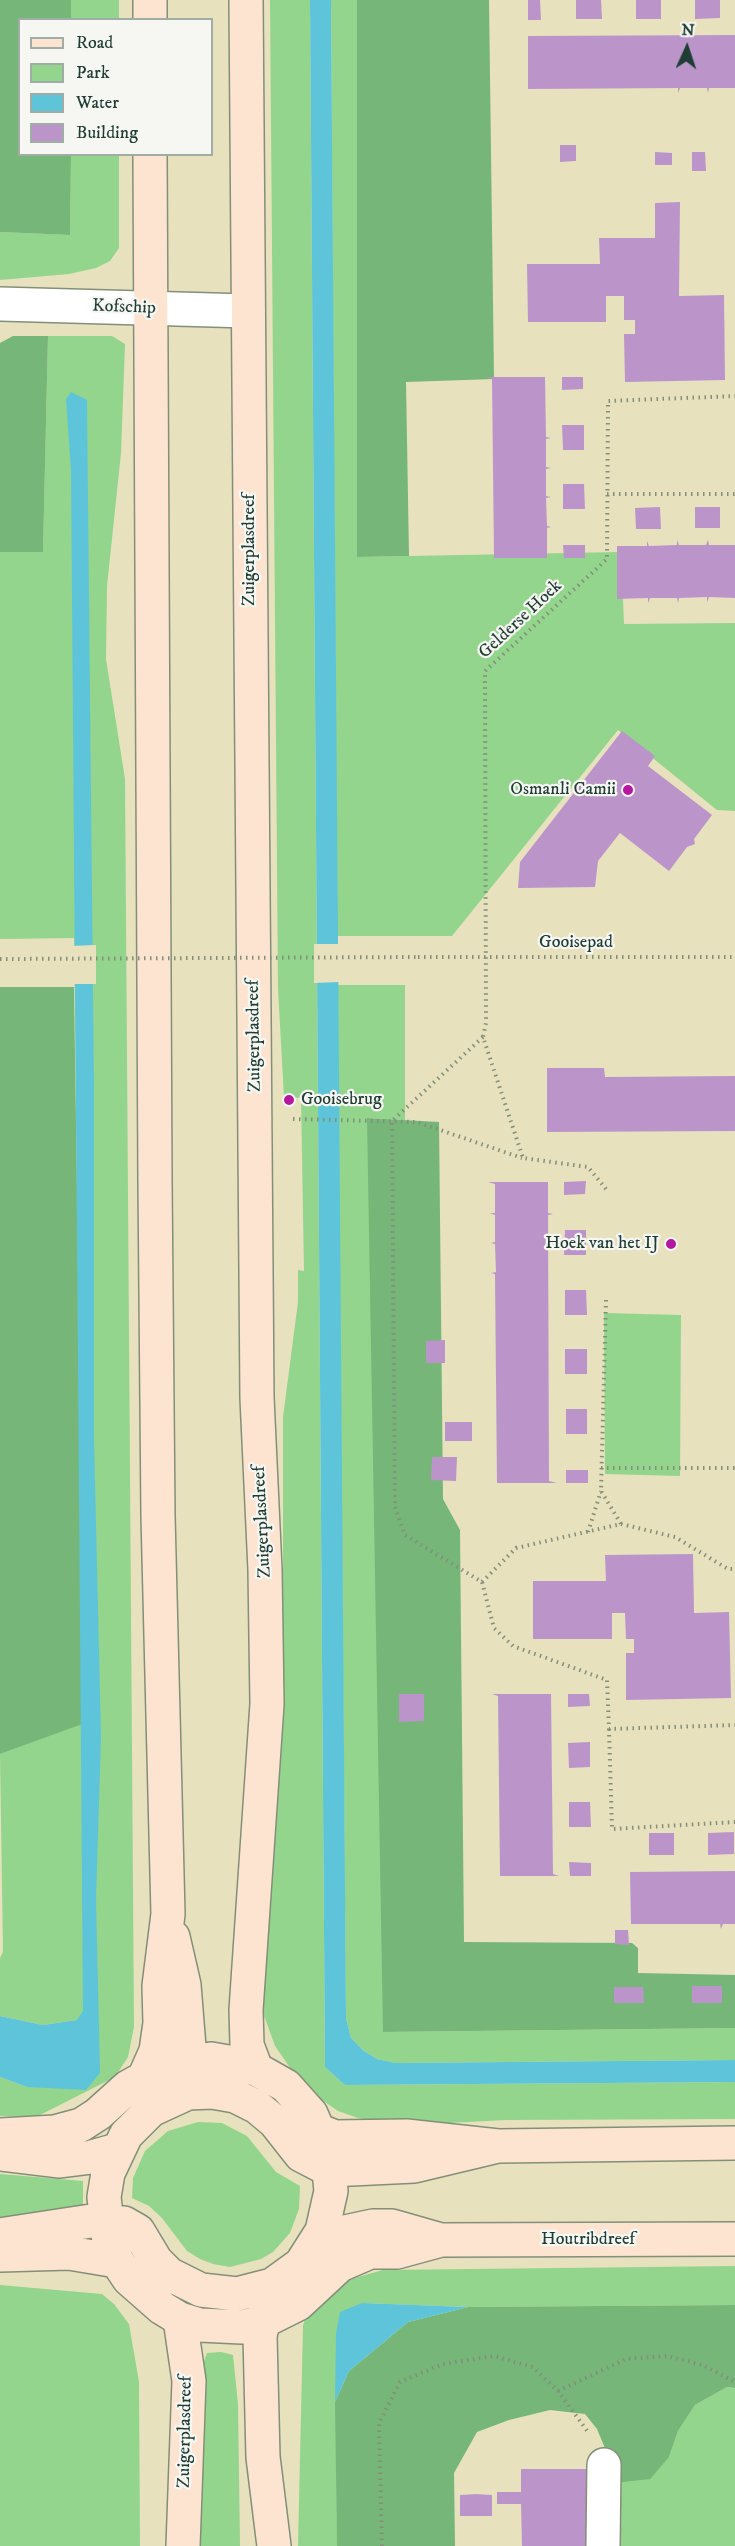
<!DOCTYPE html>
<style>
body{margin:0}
#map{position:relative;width:735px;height:2546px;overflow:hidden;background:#e7e1be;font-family:"IM FELL DW Pica",serif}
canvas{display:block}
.legend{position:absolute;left:18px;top:18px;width:195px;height:138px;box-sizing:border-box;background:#f6f6f2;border:2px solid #a0aca6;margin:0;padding:8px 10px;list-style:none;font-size:18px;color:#1f3d34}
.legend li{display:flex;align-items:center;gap:12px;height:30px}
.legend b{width:30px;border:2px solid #a0aca6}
.north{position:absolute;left:657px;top:18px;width:60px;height:60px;-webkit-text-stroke:4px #f6f6f2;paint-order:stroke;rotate:3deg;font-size:16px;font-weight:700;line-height:24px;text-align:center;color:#1f3d34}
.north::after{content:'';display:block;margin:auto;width:21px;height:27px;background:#1f3d34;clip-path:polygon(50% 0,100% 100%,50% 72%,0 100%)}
</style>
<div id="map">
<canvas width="735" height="2546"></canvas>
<ul class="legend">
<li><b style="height:8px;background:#fde4d1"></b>Road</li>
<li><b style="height:16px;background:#93d58d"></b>Park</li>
<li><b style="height:16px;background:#5dc4da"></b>Water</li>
<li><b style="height:16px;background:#bb95ca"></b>Building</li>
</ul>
<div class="north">N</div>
</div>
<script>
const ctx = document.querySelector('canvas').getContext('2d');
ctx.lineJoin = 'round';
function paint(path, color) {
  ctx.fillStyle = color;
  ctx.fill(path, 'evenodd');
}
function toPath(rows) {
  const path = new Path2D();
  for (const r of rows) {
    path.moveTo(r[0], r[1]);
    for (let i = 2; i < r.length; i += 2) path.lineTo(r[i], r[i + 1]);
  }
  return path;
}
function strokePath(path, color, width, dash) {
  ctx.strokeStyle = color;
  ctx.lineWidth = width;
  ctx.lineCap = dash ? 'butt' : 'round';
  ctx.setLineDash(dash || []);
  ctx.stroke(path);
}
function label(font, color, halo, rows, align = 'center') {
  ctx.font = font + ' "IM FELL DW Pica",serif';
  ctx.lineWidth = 4.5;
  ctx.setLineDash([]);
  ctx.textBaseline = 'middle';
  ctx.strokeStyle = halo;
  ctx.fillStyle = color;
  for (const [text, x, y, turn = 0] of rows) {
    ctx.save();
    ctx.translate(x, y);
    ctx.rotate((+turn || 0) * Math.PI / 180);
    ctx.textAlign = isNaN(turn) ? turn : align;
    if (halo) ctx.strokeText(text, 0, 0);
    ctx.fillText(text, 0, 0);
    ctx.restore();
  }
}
paint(toPath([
 [71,0,119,0,119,19,71,19],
 [270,0,310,0,325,2067,345,2085,735,2082,735,2119,506,2120,393,2126,358,2118,338,2111,313,2094,293,2072,275,2046,261,2007,283,1676,283,1417,298,1302,298,1270,304,1271,301,1098,284,1097,278,989],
 [331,0,357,0,357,557,621,552,624,624,735,623,735,811,717,810,618,730,452,936,337,936],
 [71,155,119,155,119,248,110,261,96,268,69,274,0,280,0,232,70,235],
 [48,336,112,336,125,344,121,453,107,586,106,659,125,779,134,2027,128,2057,115,2077,36,2117,0,2116,0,2077,27,2087,77,2020,43,2025,0,2016,0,1958,3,1952,0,1754,85,1722,74,938,0,939,0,552,43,552],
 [337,985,405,985,405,1120,368,1118,384,2032,735,2028,735,2060,395,2063,377,2059,364,2051,351,2038,346,2018],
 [604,1313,681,1315,680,1476,605,1474],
 [198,2122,222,2123,247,2136,276,2172,300,2186,299,2209,290,2233,273,2252,261,2259,230,2267,213,2264,200,2259,187,2251,162,2218,149,2206,132,2198,133,2178,145,2151,168,2131],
 [0,2174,83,2181,83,2209,0,2219],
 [735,2266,735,2305,468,2307,362,2303,336,2334,337,2546,298,2546,303,2326,306,2315,338,2287,354,2278,383,2270],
 [0,2285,102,2294,114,2304,129,2324,139,2382,140,2546,0,2546],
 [221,2352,233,2355,238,2404,240,2546,198,2546,198,2378,207,2353],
 [727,2387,735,2388,735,2546,614,2546,614,2483,669,2457,678,2431,695,2405]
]), '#93d58d');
paint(toPath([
 [0,0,71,0,71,19,20,20,20,154,71,155,70,235,0,232],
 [357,0,489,0,494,379,406,382,409,556,357,557],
 [13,336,48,336,43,552,0,552,0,343],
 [0,987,74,987,85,1723,0,1754],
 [367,1118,439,1122,443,1499,460,1530,464,1942,632,1943,638,1948,638,1973,735,1975,735,2028,383,2032],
 [735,2305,735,2388,727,2387,695,2405,678,2431,669,2457,650,2479,614,2483,614,2470,597,2429,585,2414,550,2410,509,2420,477,2432,454,2473,455,2546,337,2546,335,2402,349,2371,408,2322,468,2307]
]), '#76b678');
paint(toPath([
 [310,0,331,0,346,2018,351,2038,364,2051,377,2059,395,2063,735,2060,735,2082,345,2085,325,2067],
 [71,392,87,400,94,1091,94,1438,101,1737,96,1899,100,2073,86,2090,27,2087,0,2077,0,2016,43,2025,77,2020,83,2011,71,470,66,399],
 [362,2303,468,2307,408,2322,349,2371,335,2402,336,2334,340,2312]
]), '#5dc4da');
paint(toPath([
 [314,944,340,944,340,982,314,983],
 [96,945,96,984,71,984,70,946]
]), '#e7e1be');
paint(toPath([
 [528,0,540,0,541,20,528,20],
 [576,0,601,0,602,19,576,19],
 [636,0,661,0,661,19,636,19],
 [695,0,720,0,720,18,695,19],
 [735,35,735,88,709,88,708,93,707,88,680,88,678,93,678,88,528,89,528,36],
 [560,145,576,145,576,161,560,162],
 [655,152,672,153,672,165,655,165],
 [692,152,705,152,706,171,692,171],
 [680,202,679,296,724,295,725,380,625,382,624,334,635,334,635,320,624,320,624,296,606,296,606,322,528,322,527,264,600,264,599,238,655,238,655,203],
 [486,377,545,377,546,437,551,438,546,439,546,467,551,468,546,469,546,496,551,497,546,498,547,526,551,527,547,528,547,558,494,558,492,379],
 [562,377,583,377,583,389,562,390],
 [562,425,584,425,584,450,563,450],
 [563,484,584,484,585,509,563,509],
 [660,507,661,529,636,529,635,508],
 [695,507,720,507,720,528,695,528],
 [677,540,679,545,706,545,708,540,709,545,735,545,735,598,709,597,707,602,707,597,679,598,678,603,677,598,650,598,648,603,648,598,617,599,617,546,647,546,647,541,649,546,677,545],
 [563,545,585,545,585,558,564,558],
 [622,731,655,756,648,766,712,815,694,839,695,844,687,847,669,871,620,833,598,861,595,887,518,888,520,862],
 [547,1068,604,1068,605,1077,735,1076,735,1131,547,1132],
 [586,1181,585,1194,564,1195,564,1182],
 [488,1182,548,1182,548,1213,553,1214,548,1215,549,1481,557,1483,497,1483,495,1274,491,1273,496,1272,495,1244,491,1243,495,1242,495,1215,490,1213,495,1213,495,1184],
 [565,1230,586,1230,586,1255,564,1255],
 [565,1290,586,1290,587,1315,565,1315],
 [445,1340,445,1363,426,1363,426,1341],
 [565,1349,587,1349,587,1374,565,1374],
 [566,1409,587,1409,587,1434,566,1434],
 [445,1422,472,1422,472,1441,445,1441],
 [432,1457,457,1457,456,1481,431,1480],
 [566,1470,588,1470,588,1483,566,1483],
 [693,1554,694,1613,729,1612,731,1698,626,1700,626,1653,634,1653,634,1639,626,1639,625,1613,612,1613,612,1639,533,1639,533,1581,606,1581,605,1555],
 [399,1694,424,1694,424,1721,399,1722],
 [492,1694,551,1694,553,1874,559,1876,500,1876,498,1696],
 [568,1694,589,1694,590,1706,568,1707],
 [590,1742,590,1767,569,1768,568,1743],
 [569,1802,590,1802,591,1827,569,1827],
 [734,1832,734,1854,708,1855,708,1833],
 [649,1833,674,1833,674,1855,649,1855],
 [569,1862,591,1863,591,1876,570,1876],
 [735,1871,735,1924,723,1924,721,1929,720,1924,631,1924,630,1872],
 [615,1930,628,1930,629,1945,615,1944],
 [692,1986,722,1986,722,2003,692,2003],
 [614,1987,643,1987,644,2003,614,2003],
 [521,2469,589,2469,595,2546,522,2546,521,2504,497,2504,497,2492,521,2492],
 [476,2494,492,2495,492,2516,460,2516,460,2495]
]), '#bb95ca');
const street = toPath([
 [0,304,248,311],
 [603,2546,604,2465]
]);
const secondary = toPath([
 [150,0,150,20],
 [246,0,257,1398,265,1570,267,1704,246,2010,247,2045,256,2069],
 [173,1937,184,1985,189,2047,182,2080],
 [145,2076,156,2051,160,2023,159,1986,168,1914,158,1516,155,1181,150,154],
 [320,2131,335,2137,406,2136,498,2146,735,2143],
 [0,2135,55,2132,81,2125,98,2114,128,2087,166,2066,211,2059,234,2063,256,2069,286,2086,311,2114,327,2151,331,2191,322,2231,301,2264,272,2285,237,2294,201,2290,169,2274,156,2261,138,2231,124,2223,91,2221,0,2235],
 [0,2154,60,2161,92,2157,117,2150],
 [441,2240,397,2252,370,2252,340,2265,298,2304,262,2322,242,2327,200,2325,180,2319,162,2308,129,2279,117,2261,109,2242,104,2197,108,2173,126,2135,151,2110,188,2093,212,2092,235,2096,257,2107,275,2122,301,2155,330,2170,414,2166,498,2146],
 [312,2250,336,2234,373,2226,392,2226,441,2240,735,2239],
 [0,2255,69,2253,117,2261],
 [267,2303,260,2336,263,2457,274,2546],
 [180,2319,189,2381,183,2546]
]);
strokePath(street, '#838f79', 36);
strokePath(secondary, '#838f79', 36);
strokePath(toPath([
 [607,494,735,494],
 [418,957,735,957],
 [483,1037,392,1121,395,1507,405,1535,482,1582,494,1628,513,1646,607,1680,609,1729,735,1725],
 [293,1119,417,1122,522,1158],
 [606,1189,588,1167,523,1158,483,1037,486,1023,485,671,607,559,608,401,735,396],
 [601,1468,735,1468],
 [621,1524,675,1537,728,1569,735,1569],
 [588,1532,601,1491],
 [482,1582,516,1548,621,1524,601,1491,606,1300],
 [609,1729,612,1829,735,1822],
 [558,2391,626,2359,667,2356,703,2365,735,2382],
 [382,2546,379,2423,400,2382,443,2364,494,2356,533,2367,558,2391,588,2432]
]), '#838f79', 4, [1.5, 4.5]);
strokePath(street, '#fff', 33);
strokePath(secondary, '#fde4d1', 33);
strokePath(toPath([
 [0,959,418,957]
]), '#838f79', 4, [1.5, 4.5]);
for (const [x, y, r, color] of [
 [628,790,6,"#b5179e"],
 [289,1100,6,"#b5179e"],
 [671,1244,6,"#b5179e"]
]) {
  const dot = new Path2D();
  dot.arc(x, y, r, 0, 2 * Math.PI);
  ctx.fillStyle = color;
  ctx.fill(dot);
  strokePath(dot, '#f6f6f2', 2);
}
label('18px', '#1f3d34', '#f6f6f2', [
 ["Kofschip",124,308,2],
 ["Zuigerplasdreef",250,550,-90],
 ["Gelderse Hoek",521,620,-43],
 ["Gooisepad",576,943],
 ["Zuigerplasdreef",255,1036,-91],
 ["Zuigerplasdreef",263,1522,-93],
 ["Houtribdreef",588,2240],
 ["Zuigerplasdreef",186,2432,-89]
]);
label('18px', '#1f3d34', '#f6f6f2', [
 ["Osmanli Camii",616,790],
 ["Gooisebrug",301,1100,"left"],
 ["Hoek van het IJ",659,1244]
], 'right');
</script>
